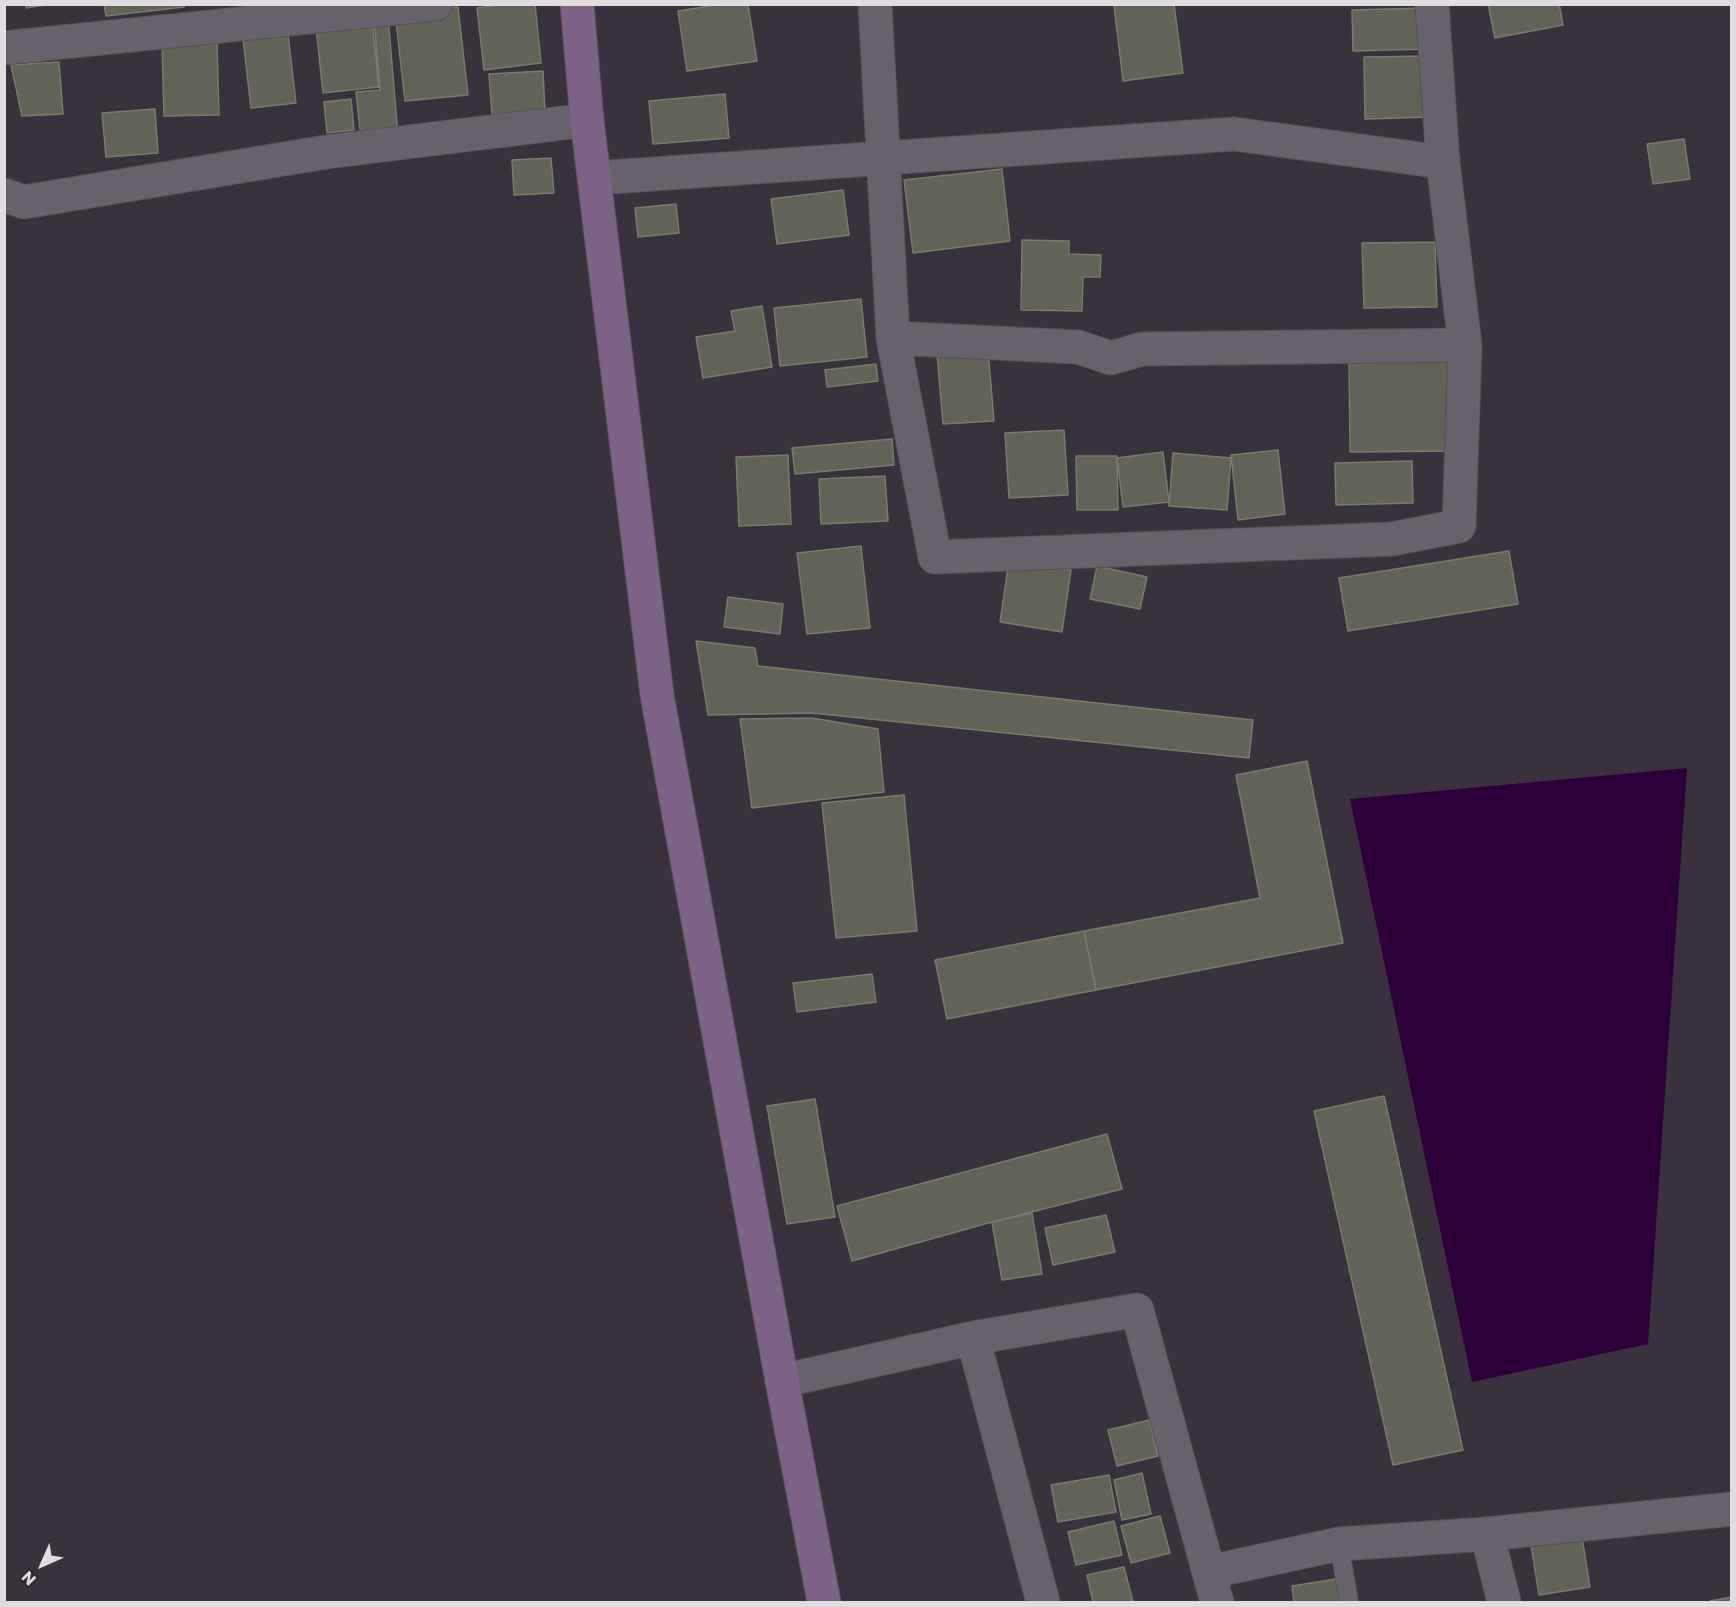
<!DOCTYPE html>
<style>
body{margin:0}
#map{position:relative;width:1736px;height:1607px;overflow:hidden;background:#39323c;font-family:Poppins,sans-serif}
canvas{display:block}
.frame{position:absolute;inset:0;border:6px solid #e1dce2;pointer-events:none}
.north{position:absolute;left:12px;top:1535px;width:60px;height:60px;-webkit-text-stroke:4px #2f2831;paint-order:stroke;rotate:225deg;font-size:16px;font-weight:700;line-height:24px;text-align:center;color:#e1dce2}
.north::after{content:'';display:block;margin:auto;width:21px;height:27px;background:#e1dce2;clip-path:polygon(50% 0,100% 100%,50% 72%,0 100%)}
</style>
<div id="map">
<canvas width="1736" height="1607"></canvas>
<div class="frame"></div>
<div class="north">N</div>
</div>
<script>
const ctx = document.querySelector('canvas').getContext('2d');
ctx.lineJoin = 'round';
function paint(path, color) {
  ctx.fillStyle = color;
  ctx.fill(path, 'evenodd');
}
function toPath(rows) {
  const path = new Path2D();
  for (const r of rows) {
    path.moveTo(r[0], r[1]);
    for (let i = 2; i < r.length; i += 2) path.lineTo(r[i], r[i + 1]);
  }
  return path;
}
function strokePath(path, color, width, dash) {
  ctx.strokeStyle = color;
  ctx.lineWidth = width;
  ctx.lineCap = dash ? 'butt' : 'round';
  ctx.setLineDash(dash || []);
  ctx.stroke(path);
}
paint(toPath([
 [1687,768,1648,1344,1472,1382,1350,799]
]), '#2e003b');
const building = toPath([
 [26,4,51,4,26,8,26,4],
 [104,4,184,4,184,7,106,16,104,4],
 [506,4,535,4,541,63,484,70,477,8,506,4],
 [722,4,748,4,757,61,687,71,678,11,722,4],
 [1124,4,1174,4,1183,73,1123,81,1114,6,1124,4],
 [1488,4,1559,4,1563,25,1495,38,1488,4],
 [458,7,468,95,405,101,395,13,458,7],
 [1426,8,1428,49,1353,51,1352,10,1426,8],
 [388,16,398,136,361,139,356,92,380,90,374,18,388,16],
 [372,21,379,87,323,93,316,27,372,21],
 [288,34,296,103,251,108,243,39,288,34],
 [217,42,219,115,164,116,162,44,217,42],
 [1430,56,1432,117,1365,119,1364,57,1430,56],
 [59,62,63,114,22,116,11,65,59,62],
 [543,71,545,112,492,115,489,74,543,71],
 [725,94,729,138,653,144,649,101,725,94],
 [351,99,354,130,327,133,324,102,351,99],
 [155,109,158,153,106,157,102,113,155,109],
 [1684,139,1690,179,1653,184,1647,144,1684,139],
 [551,158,554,193,514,195,512,160,551,158],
 [1002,169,1010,241,913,253,904,180,1002,169],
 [843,190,849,235,777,244,771,199,843,190],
 [676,204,679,233,638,237,635,208,676,204],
 [1022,240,1069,241,1069,254,1101,255,1100,277,1083,277,1082,311,1021,310,1022,240],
 [1435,242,1437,307,1364,308,1362,243,1435,242],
 [861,299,867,357,780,366,774,308,861,299],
 [762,306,772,367,703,378,696,337,735,331,731,311,762,306],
 [988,350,994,421,943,424,937,354,988,350],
 [1349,355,1456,355,1458,451,1350,452,1349,355],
 [876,364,878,381,827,387,825,370,876,364],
 [1064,430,1068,495,1009,498,1005,433,1064,430],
 [892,439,894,465,795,474,792,448,892,439],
 [1278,450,1285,514,1238,520,1231,455,1278,450],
 [1163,452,1169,502,1123,507,1117,458,1163,452],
 [1173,453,1231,458,1227,510,1169,506,1173,453],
 [788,455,791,524,739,526,736,457,788,455],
 [1076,456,1117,456,1118,510,1077,510,1076,456],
 [1412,461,1413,503,1336,505,1335,463,1412,461],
 [885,476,888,521,821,524,819,479,885,476],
 [861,546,870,628,807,634,797,553,861,546],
 [1509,551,1518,604,1348,631,1339,578,1509,551],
 [1009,561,1071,570,1062,632,1000,622,1009,561],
 [1097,566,1147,577,1140,609,1090,599,1097,566],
 [728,597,783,604,780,634,724,627,728,597],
 [696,641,755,648,758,666,1253,720,1249,758,812,713,708,715,696,641],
 [812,718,878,729,884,792,752,808,740,719,812,718],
 [1307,761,1343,943,1096,990,1084,931,1260,898,1236,775,1307,761],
 [904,795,917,931,836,938,822,803,904,795],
 [1084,931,1096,990,947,1019,935,960,1084,931],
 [872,974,876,1002,797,1012,793,983,872,974],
 [1384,1096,1463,1450,1393,1465,1314,1111,1384,1096],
 [815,1099,835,1217,787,1224,767,1106,815,1099],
 [1107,1134,1122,1189,992,1222,852,1261,837,1206,1107,1134],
 [1032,1213,1042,1274,1002,1280,992,1222,1032,1213],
 [1106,1215,1115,1252,1053,1265,1045,1228,1106,1215],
 [1149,1420,1158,1456,1117,1466,1108,1430,1149,1420],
 [1142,1473,1151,1514,1122,1520,1114,1480,1142,1473],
 [1109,1475,1116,1512,1058,1522,1051,1485,1109,1475],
 [1160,1516,1170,1553,1131,1563,1121,1526,1160,1516],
 [1114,1521,1122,1555,1076,1565,1068,1532,1114,1521],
 [1581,1531,1590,1587,1539,1595,1530,1539,1581,1531],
 [1124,1567,1133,1602,1093,1602,1087,1575,1124,1567],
 [1336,1579,1339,1602,1294,1602,1292,1586,1336,1579],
 [1732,1597,1732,1602,1710,1602,1710,1601,1732,1597]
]);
paint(building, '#616357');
strokePath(building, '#777a6d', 1.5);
const lane = toPath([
 [1339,1544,1349,1602]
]);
const street = toPath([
 [875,4,893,338,935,557,1392,539,1459,526,1465,345,1443,162,1432,4],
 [4,48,436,4],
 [595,178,1234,134,1443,162],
 [4,195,24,202,326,152,587,120],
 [893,338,1078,347,1111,358,1142,349,1465,345],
 [973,1338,1043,1602],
 [782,1381,973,1338,1137,1310,1217,1602],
 [1487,1534,1504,1602],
 [1209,1572,1339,1544,1487,1534,1732,1509]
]);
const secondary = toPath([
 [577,4,587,120,657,695,782,1381,824,1602]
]);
strokePath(lane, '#565058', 20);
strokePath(street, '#565058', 35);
strokePath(secondary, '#565058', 35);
strokePath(lane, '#68606b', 18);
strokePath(street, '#68606b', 33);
strokePath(secondary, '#7c6385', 33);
</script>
